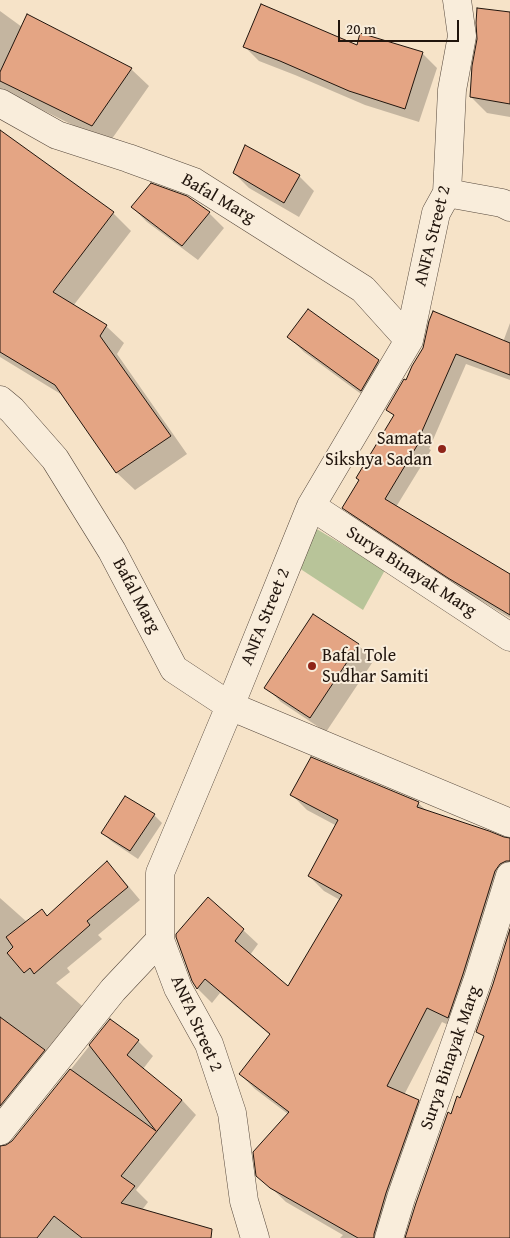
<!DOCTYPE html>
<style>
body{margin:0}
#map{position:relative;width:510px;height:1238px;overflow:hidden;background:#f6e3c8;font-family:"Gentium Book Plus",serif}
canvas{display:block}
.scale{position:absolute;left:338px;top:20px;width:121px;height:22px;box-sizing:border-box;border:2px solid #21150d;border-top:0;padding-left:6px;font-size:15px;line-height:18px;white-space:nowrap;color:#21150d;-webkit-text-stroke:4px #f9eddb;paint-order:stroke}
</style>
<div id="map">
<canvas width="510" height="1238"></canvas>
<div class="scale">20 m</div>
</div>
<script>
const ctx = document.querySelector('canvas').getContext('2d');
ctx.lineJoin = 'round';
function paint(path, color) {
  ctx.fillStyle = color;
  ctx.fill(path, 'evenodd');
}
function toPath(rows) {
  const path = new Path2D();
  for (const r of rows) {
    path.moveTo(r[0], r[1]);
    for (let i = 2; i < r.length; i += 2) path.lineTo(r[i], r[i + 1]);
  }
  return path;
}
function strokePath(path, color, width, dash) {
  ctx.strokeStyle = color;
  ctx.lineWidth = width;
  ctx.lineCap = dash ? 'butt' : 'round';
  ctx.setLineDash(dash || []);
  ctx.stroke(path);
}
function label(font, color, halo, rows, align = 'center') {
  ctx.font = font + ' "Gentium Book Plus",serif';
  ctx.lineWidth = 4;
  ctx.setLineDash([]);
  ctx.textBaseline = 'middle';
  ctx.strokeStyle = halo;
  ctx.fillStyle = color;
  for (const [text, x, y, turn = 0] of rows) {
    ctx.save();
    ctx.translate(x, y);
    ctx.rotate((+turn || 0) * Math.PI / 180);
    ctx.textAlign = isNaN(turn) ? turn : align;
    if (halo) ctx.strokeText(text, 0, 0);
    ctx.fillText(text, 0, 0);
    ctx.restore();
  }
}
paint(toPath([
 [315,528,385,570,363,610,299,568]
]), '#b8c499');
paint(toPath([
 [0,11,22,27,131,69,149,86,109,143,0,89],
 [510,14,510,117,487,113,471,97],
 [357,46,422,53,437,68,419,122,365,105,295,75,259,61,245,47],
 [0,131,113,213,131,231,73,306,106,326,124,343,117,354,187,454,135,490,117,473,64,396,0,357],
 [234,173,299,176,314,191,299,217,249,188],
 [132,207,209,213,224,228,198,260,147,222],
 [510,323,510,380,466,364,429,449,431,450,396,507,510,575,510,618,460,588,354,518,344,508,395,416,388,409,407,382,424,348,503,342],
 [289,337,378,361,393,376,376,405,304,352],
 [314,615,358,645,374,660,326,732,281,702,266,687],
 [292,795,418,803,428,812,510,840,510,886,463,1032,442,1022,404,1095,418,1101,433,1116,392,1238,340,1238,343,1235,286,1202,258,1175,288,1114,255,1089,240,1074,270,1035,220,993,212,1003,198,989,193,981,243,930,258,944,250,955,289,988,340,900,324,891,309,876,337,826,307,810],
 [154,815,162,823,138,859,111,841,103,833],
 [107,863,119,875,140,900,98,935,102,939,67,968,70,972,56,983,81,1005,94,1017,0,1111,0,898,27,922,48,917],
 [110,1020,138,1041,153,1056,143,1069,182,1100,196,1115,136,1190,148,1202,142,1210,203,1238,0,1238,0,1162,25,1127]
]), '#0003');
const building = toPath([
 [261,4,357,45,360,33,423,52,405,109,349,91,280,61,243,47,261,4],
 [477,8,510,12,510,104,470,97,472,66,477,39,476,23,477,8],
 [27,14,132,68,92,126,0,81,0,72,27,14],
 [0,130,114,212,53,292,107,325,100,336,171,436,116,473,55,385,0,352,0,130],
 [245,145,300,175,284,203,233,173,245,145],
 [151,183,187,196,210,212,182,246,131,207,151,183],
 [308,309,379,360,361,391,287,337,308,309],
 [433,311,510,343,510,375,456,354,419,438,421,439,385,499,510,574,510,615,448,578,342,508,359,480,356,478,394,415,386,410,404,379,406,380,412,366,423,348,429,321,433,311],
 [313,614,359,644,310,718,264,688,313,614],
 [311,757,419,802,417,807,489,831,504,837,510,838,510,861,506,861,500,864,495,871,463,974,448,1018,427,1008,387,1086,419,1100,386,1193,374,1234,374,1238,358,1238,270,1188,256,1176,253,1152,289,1112,239,1074,270,1034,205,979,197,989,192,981,176,937,176,934,208,897,244,929,235,941,288,986,342,895,308,876,338,820,290,795,311,757],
 [125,796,155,814,130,851,101,833,125,796],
 [107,861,128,887,87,921,90,925,34,974,30,968,24,973,7,953,13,947,6,937,42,909,47,916,107,861],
 [510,929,510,1238,405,1238,416,1203,448,1112,451,1114,457,1096,460,1098,484,1036,476,1032,493,984,510,929],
 [0,1017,45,1050,0,1106,0,1017],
 [110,1019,139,1040,127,1055,182,1100,121,1176,135,1186,121,1203,212,1229,211,1238,82,1238,54,1216,37,1238,0,1238,0,1146,6,1145,12,1141,70,1069,156,1131,89,1045,110,1019]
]);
paint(building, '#e4a584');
strokePath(building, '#21150d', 1);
const minor = toPath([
 [0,103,57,135,128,158,194,182,363,289,409,340],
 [447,193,502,203,510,207],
 [0,400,12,410,55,459,112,551,174,669,230,706,510,823],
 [311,506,510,637],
 [0,1131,113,990,160,940],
 [255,1238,244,1201,232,1113,209,1044,178,988,160,940,160,873,230,706,311,506,409,340,436,213,447,193,452,90,462,36,457,0],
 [389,1238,401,1198,478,979,510,876]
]);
strokePath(minor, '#56483c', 29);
strokePath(minor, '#f9eddb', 28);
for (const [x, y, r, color] of [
 [442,449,5,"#8f2418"],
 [312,666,5,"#8f2418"]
]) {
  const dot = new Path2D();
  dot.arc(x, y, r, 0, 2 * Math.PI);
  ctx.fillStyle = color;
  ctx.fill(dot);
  strokePath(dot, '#f9eddb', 2);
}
label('18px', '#21150d', '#f9eddb', [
 ["Bafal Marg",218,199,30],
 ["ANFA Street 2",433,236,-76],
 ["Surya Binayak Marg",411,572,33],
 ["Bafal Marg",136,596,62],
 ["ANFA Street 2",266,617,-68],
 ["ANFA Street 2",196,1024,66],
 ["Surya Binayak Marg",451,1058,-71]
]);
label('18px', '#21150d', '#f9eddb', [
 ["Samata",432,439],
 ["Sikshya Sadan",432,460],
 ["Bafal Tole",322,656,"left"],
 ["Sudhar Samiti",322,677,"left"]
], 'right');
</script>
